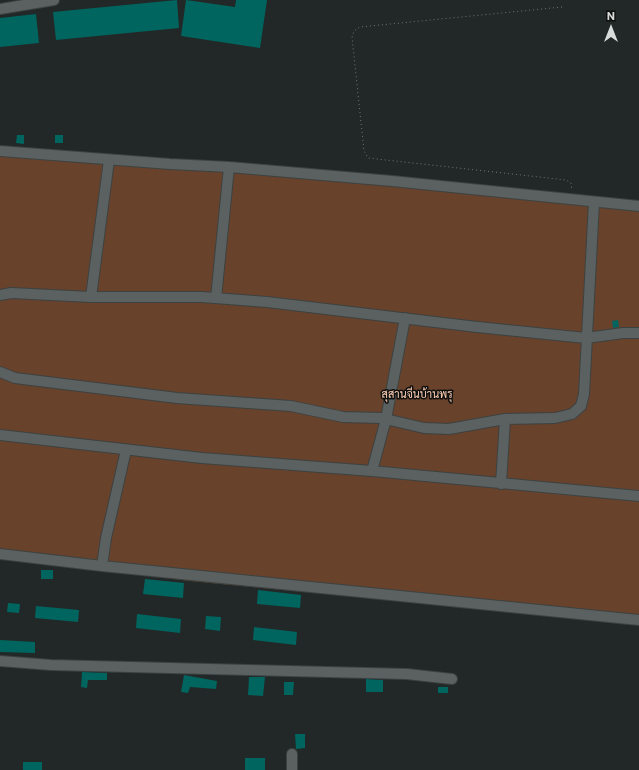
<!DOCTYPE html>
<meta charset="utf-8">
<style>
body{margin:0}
#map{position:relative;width:639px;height:770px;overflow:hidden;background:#212827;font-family:Commissioner,sans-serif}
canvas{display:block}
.north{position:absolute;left:591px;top:8px;width:40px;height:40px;-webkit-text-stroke:3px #0d100f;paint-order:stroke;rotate:0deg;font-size:11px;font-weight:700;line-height:16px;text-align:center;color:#d8dcdb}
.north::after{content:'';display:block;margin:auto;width:14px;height:18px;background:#d8dcdb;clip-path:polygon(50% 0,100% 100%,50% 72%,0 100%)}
</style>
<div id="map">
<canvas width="639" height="770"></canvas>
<div class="north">N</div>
</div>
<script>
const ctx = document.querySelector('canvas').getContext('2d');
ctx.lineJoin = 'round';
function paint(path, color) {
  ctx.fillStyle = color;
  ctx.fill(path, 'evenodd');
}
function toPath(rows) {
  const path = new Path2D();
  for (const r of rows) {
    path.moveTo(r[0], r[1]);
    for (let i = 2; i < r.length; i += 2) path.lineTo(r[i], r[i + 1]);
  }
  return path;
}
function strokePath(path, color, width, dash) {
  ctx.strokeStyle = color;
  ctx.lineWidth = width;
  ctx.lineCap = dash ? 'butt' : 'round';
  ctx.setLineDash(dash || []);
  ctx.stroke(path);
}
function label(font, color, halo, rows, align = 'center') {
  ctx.font = font + ' Commissioner,Sarabun,sans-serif';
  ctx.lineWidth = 3;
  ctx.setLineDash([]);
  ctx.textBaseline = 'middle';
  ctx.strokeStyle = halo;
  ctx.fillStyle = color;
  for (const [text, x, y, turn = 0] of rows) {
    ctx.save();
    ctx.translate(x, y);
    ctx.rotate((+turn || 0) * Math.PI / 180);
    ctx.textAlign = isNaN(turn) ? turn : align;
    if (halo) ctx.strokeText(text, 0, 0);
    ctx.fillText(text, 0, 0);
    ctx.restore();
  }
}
paint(toPath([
 [0,154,639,205,639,624,189,581,0,556]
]), '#69422b');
paint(toPath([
 [177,0,179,28,56,40,53,12],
 [186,0,235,7,236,0,267,0,260,48,181,36],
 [36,14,39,43,0,47,0,18],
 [17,135,24,135,24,144,16,143],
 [55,135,63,135,63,143,55,143],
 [618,320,619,327,613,328,612,321],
 [41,570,53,570,53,579,41,579],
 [145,579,184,583,183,598,143,594],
 [258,590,301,595,300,608,257,604],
 [8,603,20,604,19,613,7,612],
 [36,606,79,610,78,622,35,618],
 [137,614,181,619,180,633,136,628],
 [206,616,221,617,220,631,205,629],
 [254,627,297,632,296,645,253,640],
 [0,640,35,642,35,653,0,652],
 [82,672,107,673,107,680,88,680,87,688,81,687],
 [184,675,217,681,216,689,190,687,188,693,181,692],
 [249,677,265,677,263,696,248,695],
 [366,679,383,680,383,692,366,692],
 [284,682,294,682,293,695,284,695],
 [438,687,448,687,448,693,438,693],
 [295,734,305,734,305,748,296,749],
 [245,758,265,758,265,770,245,770],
 [23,762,42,762,42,770,23,770]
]), '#00655f');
const minor = toPath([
 [0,9,54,0],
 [0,151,170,164,229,167,392,181,639,206],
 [0,295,11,293,91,297,109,160],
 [91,297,202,297,267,302,477,327,586,338,623,333,639,333],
 [216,298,229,167],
 [0,372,15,378,177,398,291,406,343,417,381,418,424,428,449,429,505,419,555,418,572,414,581,406,584,394,594,202],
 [0,435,202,458,372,471,639,496],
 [372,471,386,419,405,318],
 [501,484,505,419],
 [0,554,102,566,639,620],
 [102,566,106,538,126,450],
 [0,661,51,665,407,674,452,679],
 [292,754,292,770]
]);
strokePath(minor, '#3c4241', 12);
strokePath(toPath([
 [562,7,360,27,354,31,352,37,364,151,368,158,566,180,571,183,572,190]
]), '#737877', 1, [1, 3]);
strokePath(minor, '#5a6160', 10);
label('11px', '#ffceb3', '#0d100f', [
 ["สุสานจีนบ้านพรุ",417,394]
]);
</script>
